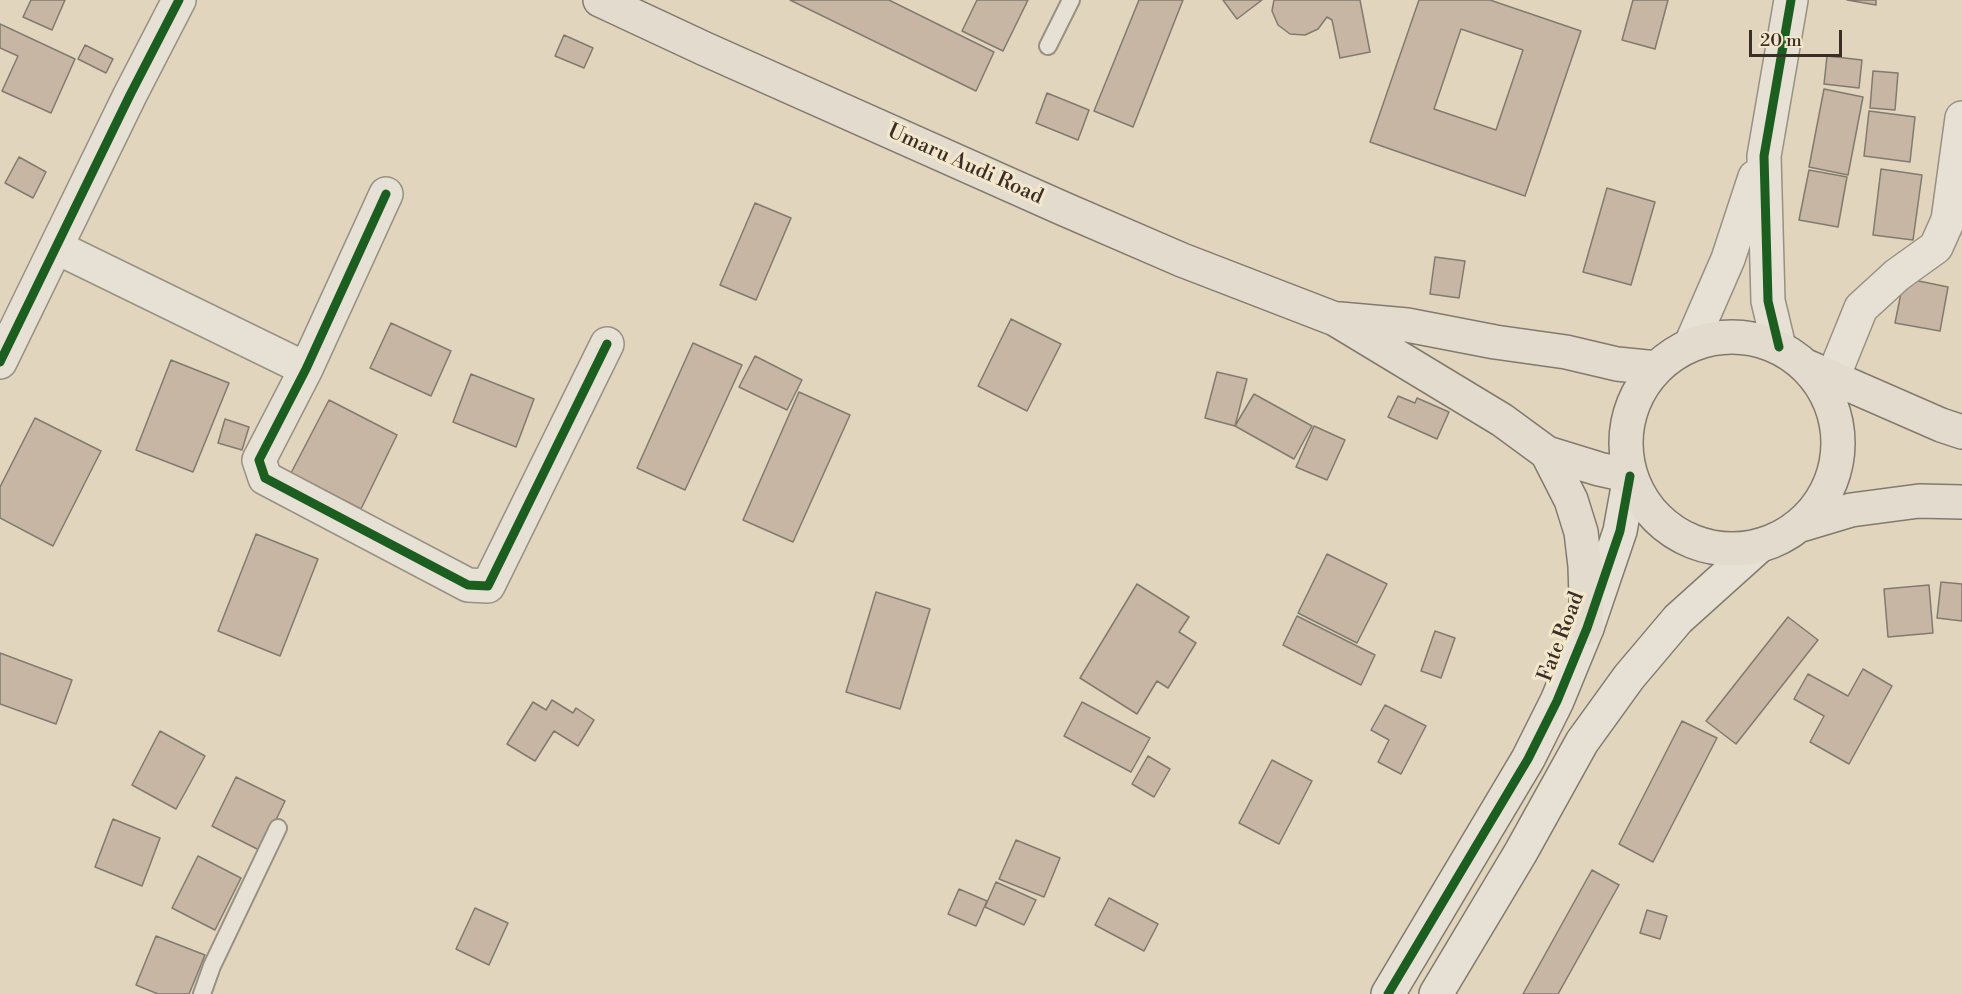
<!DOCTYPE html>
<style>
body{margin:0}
#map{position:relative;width:1962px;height:994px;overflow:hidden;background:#e1d5be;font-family:"Libre Bodoni",serif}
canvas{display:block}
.scale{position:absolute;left:1749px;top:30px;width:93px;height:27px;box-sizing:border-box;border:3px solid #3a2f26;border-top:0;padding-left:8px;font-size:18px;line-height:21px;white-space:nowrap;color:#3a2f26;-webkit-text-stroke:4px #f5e7cc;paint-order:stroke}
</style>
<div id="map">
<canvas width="1962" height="994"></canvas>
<div class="scale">20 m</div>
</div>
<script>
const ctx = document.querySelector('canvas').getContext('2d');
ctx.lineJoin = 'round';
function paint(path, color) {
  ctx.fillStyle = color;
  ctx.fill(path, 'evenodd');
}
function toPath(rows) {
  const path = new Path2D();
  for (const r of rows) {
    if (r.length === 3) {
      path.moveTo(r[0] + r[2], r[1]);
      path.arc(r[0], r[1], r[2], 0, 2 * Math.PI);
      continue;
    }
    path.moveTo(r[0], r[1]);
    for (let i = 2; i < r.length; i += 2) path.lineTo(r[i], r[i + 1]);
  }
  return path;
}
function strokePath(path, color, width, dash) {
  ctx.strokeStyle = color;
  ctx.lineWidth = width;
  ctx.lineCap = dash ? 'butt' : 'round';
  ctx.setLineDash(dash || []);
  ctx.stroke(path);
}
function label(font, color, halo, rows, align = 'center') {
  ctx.font = font + ' "Libre Bodoni",serif';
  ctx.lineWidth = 6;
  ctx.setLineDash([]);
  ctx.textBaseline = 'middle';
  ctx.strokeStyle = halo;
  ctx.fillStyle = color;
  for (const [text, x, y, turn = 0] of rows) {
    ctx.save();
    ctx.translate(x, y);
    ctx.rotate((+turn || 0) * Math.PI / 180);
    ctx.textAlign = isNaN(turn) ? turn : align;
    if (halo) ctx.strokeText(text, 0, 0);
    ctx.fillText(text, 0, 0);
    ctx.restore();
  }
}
const building = toPath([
 [31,0,65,0,52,30,23,17,31,0],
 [790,0,889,0,994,52,976,91,790,0],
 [977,0,1028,0,1003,51,962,31,977,0],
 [1139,0,1183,0,1133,127,1094,111,1139,0],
 [1223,0,1262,0,1237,19,1223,0],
 [1274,0,1360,0,1370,52,1340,58,1332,20,1327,17,1318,29,1305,35,1290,34,1278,25,1272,11,1274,0],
 [1419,0,1490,0,1581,31,1525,196,1370,142,1419,0],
 [1461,29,1523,50,1496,130,1434,109,1461,29],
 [1633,0,1668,0,1655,49,1622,40,1633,0],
 [1847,0,1876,0,1876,5,1847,0],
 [0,24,75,59,51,113,2,91,18,56,0,48,0,24],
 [564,35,593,48,584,68,555,56,564,35],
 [85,45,113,59,106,73,78,59,85,45],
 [1827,56,1862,60,1859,88,1824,84,1827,56],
 [1873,71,1898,73,1895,110,1870,108,1873,71],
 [1824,89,1863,97,1848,175,1809,167,1824,89],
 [1047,93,1089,110,1078,140,1036,123,1047,93],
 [1869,111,1915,117,1910,162,1864,156,1869,111],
 [19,157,46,172,33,198,5,183,19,157],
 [1881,169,1922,175,1913,240,1873,235,1881,169],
 [1809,170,1847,177,1838,227,1799,220,1809,170],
 [1607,188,1655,202,1631,285,1583,272,1607,188],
 [755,203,791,218,756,300,720,285,755,203],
 [1435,257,1465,261,1459,298,1430,294,1435,257],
 [1904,278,1948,287,1940,331,1895,323,1904,278],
 [1011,319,1061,344,1027,411,978,386,1011,319],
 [391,323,451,351,431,396,370,368,391,323],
 [693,343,742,365,685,490,637,468,693,343],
 [755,356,802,380,787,410,739,387,755,356],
 [171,360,229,383,193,472,136,450,171,360],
 [1217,372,1247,379,1235,426,1205,418,1217,372],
 [471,374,534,399,516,447,453,422,471,374],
 [799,392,850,415,793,542,743,520,799,392],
 [1254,394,1312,426,1294,459,1235,426,1254,394],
 [1398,396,1415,403,1417,398,1449,412,1437,439,1388,417,1398,396],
 [329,400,397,435,361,509,291,473,329,400],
 [35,418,101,451,53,546,0,518,0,487,35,418],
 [225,419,249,427,242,450,218,443,225,419],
 [1314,426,1345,440,1327,480,1296,467,1314,426],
 [256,534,318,559,280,656,218,631,256,534],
 [1327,554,1387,584,1357,643,1298,613,1327,554],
 [1941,582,1962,584,1962,621,1937,618,1941,582],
 [1137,584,1189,617,1179,632,1196,643,1168,688,1157,681,1137,714,1080,678,1137,584],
 [1929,585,1933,633,1888,637,1884,589,1929,585],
 [876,592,930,609,900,709,846,692,876,592],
 [1297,616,1375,655,1361,685,1283,645,1297,616],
 [1788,617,1818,640,1736,744,1706,721,1788,617],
 [1435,631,1455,638,1441,678,1421,671,1435,631],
 [0,653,72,680,56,724,0,704,0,653],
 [1863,669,1892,686,1849,764,1810,742,1824,716,1794,699,1808,674,1848,696,1863,669],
 [552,700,573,713,576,708,594,720,578,746,554,731,535,761,507,744,533,702,546,710,552,700],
 [1082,702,1150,738,1131,772,1064,736,1082,702],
 [1385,705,1426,726,1401,774,1378,762,1389,740,1371,730,1385,705],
 [1682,721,1717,738,1653,862,1619,844,1682,721],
 [160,731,205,756,176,809,132,785,160,731],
 [1148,756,1170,769,1154,797,1132,784,1148,756],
 [1272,760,1312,781,1279,844,1239,823,1272,760],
 [236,777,285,801,261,851,212,826,236,777],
 [113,819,160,838,142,886,95,867,113,819],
 [1016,840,1060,858,1044,897,999,879,1016,840],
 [198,856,241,878,215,930,172,908,198,856],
 [1592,870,1619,885,1558,994,1523,994,1592,870],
 [996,882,1036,900,1024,925,985,907,996,882],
 [959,889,987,901,976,926,948,914,959,889],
 [1109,898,1158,924,1144,951,1095,925,1109,898],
 [475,908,508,923,489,965,456,949,475,908],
 [1647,910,1667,916,1660,939,1640,933,1647,910],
 [156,936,205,955,189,994,158,994,136,985,156,936]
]);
paint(building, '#c6b6a3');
strokePath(building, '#827a6e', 1.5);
const lane = toPath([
 [1048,46,1071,0],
 [202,994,212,966,278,828]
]);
const street = toPath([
 [386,194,306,369,259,460,265,478,468,585,488,586,607,344],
 [56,247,306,369],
 [1691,344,1728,259,1755,177],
 [1779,347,1768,301,1764,156,1791,0],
 [0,362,130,95,179,0],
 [1833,377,1861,308,1897,275,1936,247,1948,220,1962,118]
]);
const secondary = toPath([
 [1388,994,1528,759,1557,701,1587,628,1620,531,1630,476],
 [1436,994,1521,852,1582,742,1629,677,1678,619,1758,547]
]);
const primary = toPath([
 [600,0,705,49,1064,209,1182,260,1335,319,1502,420,1547,453,1599,469,1630,476],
 [1340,319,1407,325,1495,342,1566,352,1617,364,1657,368],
 [1732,443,106],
 [1806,366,1941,425,1962,432],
 [1547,453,1571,500,1581,532,1585,566,1587,628],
 [1801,525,1851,510,1919,501,1962,502]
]);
strokePath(lane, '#989083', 20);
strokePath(street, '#989083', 36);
strokePath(secondary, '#827a6e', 36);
strokePath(primary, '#827a6e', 36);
strokePath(lane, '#e7e1d5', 16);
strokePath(street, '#e7e1d5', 33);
strokePath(secondary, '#e7e1d5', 33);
strokePath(primary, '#e3dcce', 33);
strokePath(toPath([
 [386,194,306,369,259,460,265,478,468,585,488,586,607,344],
 [1779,347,1768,301,1764,156,1791,0],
 [0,362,130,95,179,0],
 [1388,994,1528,759,1557,701,1587,628,1620,531,1630,476]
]), '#1b5e20', 9);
label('21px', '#3a2f26', '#f5e7cc', [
 ["Umaru Audi Road",965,165,24],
 ["Fate Road",1562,637,-69]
]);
</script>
